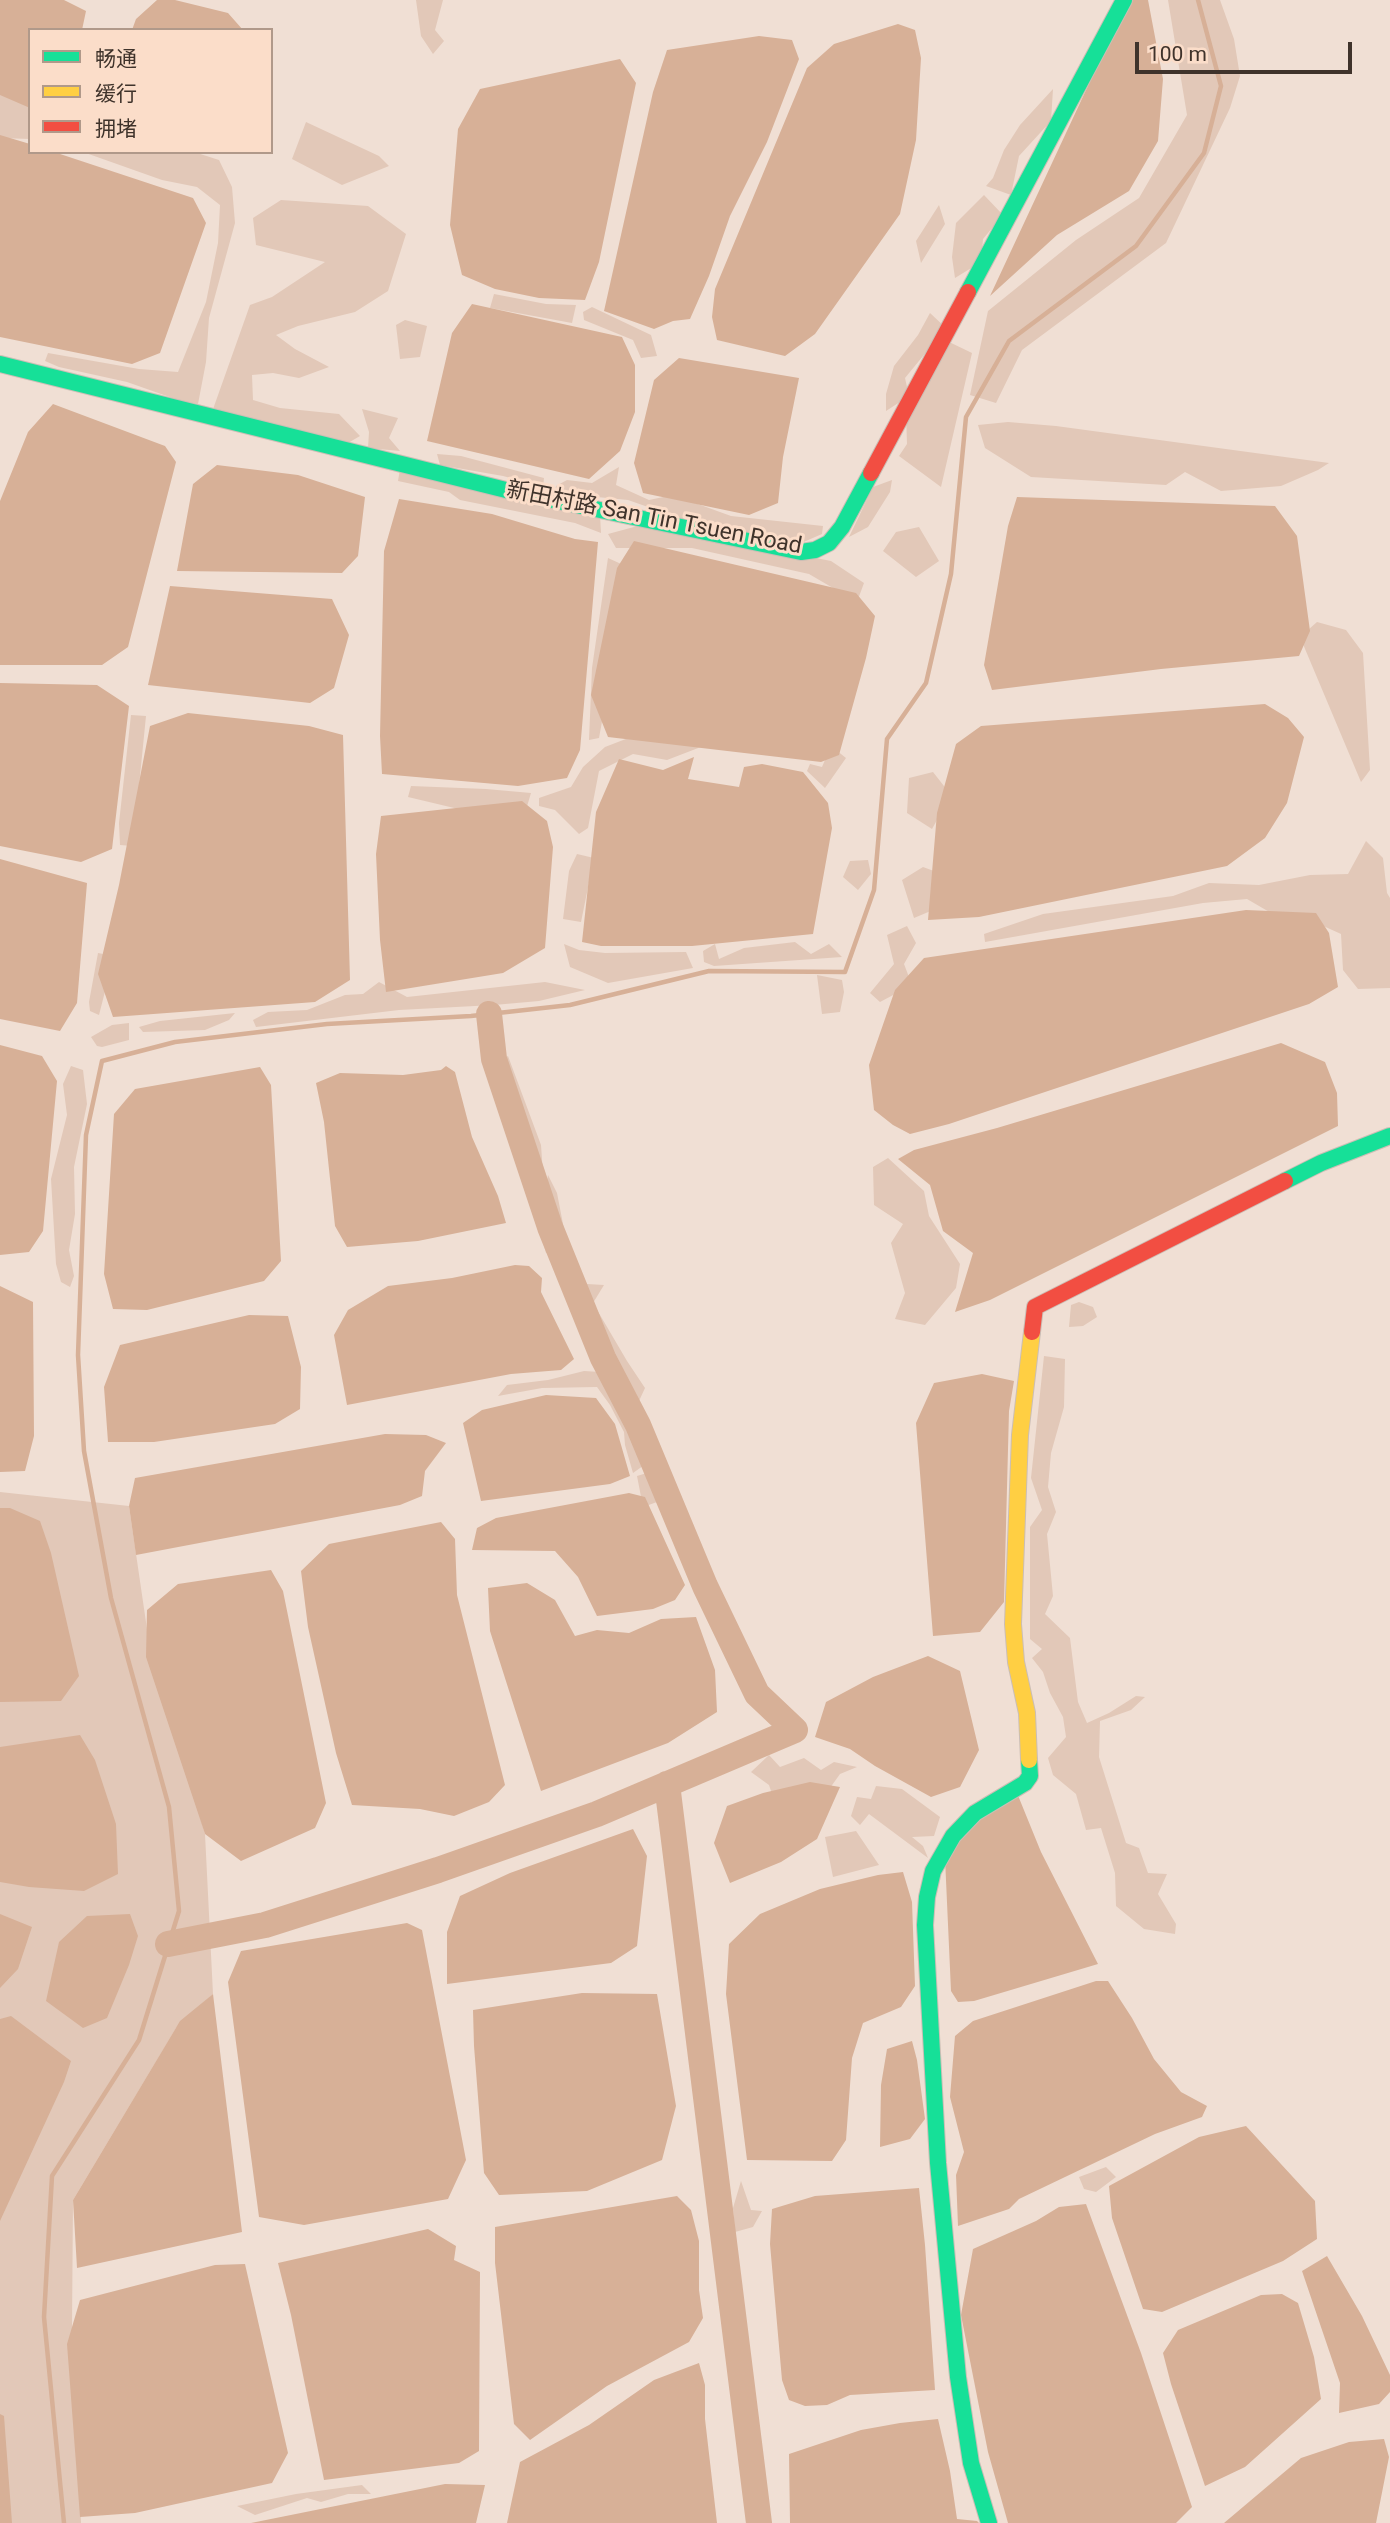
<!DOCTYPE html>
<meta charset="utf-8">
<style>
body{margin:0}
#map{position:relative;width:1390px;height:2523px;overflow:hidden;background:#f0dfd4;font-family:Roboto,"Noto Sans SC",sans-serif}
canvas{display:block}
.legend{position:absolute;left:28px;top:28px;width:245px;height:126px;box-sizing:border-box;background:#fbddc9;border:2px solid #b0998a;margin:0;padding:9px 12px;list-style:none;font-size:21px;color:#3f332b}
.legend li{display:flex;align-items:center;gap:14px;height:35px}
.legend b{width:35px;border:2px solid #b0998a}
.scale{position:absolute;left:1135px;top:42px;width:217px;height:32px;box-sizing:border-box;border:4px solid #3f332b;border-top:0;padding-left:9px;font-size:21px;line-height:24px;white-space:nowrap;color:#3f332b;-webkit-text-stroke:5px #fbddc9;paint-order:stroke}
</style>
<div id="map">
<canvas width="1390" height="2523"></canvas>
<ul class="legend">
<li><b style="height:9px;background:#16e098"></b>畅通</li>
<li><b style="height:9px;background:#ffcf43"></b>缓行</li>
<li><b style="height:9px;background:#f24e42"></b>拥堵</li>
</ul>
<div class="scale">100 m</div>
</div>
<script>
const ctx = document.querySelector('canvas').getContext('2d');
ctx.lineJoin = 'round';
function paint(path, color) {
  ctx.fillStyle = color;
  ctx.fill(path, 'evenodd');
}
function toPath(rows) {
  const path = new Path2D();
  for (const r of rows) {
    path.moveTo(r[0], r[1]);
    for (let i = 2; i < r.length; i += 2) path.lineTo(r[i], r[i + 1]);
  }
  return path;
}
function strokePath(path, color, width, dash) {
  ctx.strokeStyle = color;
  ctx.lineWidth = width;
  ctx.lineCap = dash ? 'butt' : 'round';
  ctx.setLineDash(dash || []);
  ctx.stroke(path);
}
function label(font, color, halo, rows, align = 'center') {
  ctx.font = font + ' Roboto,"Noto Sans SC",sans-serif';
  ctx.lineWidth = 6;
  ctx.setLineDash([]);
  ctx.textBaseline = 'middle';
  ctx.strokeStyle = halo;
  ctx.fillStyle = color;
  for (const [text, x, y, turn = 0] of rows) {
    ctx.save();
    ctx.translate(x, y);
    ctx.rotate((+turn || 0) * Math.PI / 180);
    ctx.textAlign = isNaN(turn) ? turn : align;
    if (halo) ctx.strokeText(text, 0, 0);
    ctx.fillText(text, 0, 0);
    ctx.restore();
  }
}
paint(toPath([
 [416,0,443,0,435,30,444,41,433,54,421,36],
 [1168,0,1220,0,1234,39,1240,76,1230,108,1166,243,1022,350,996,403,970,395,988,311,1076,240,1139,198,1187,115],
 [0,79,30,88,30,139,0,138],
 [1053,89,1051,121,1019,156,1011,195,986,186,993,178,1004,150,1020,125],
 [306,122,379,156,389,166,342,185,292,159],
 [83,152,194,152,219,160,232,187,235,223,209,318,206,362,198,404,181,401,127,382,59,367,45,361,48,353,139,369,178,372,206,302,218,243,220,205,197,187,162,180],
 [984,195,1003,215,983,239,981,262,955,278,952,257,956,223],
 [281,200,368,206,406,234,388,291,355,312,298,326,276,335,295,349,329,367,299,378,273,373,252,375,253,400,280,408,339,414,360,436,348,443,212,412,250,305,272,297,325,262,256,245,253,218],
 [939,205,945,224,921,263,916,241],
 [494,294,546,304,576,305,572,323,490,308],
 [592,307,651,335,657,356,641,358,633,340,584,320,583,312],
 [930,313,946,328,905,378,909,396,886,411,886,394,894,366,918,335],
 [405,320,427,326,420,357,400,359,396,325],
 [945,340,972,353,941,487,899,456,907,444,906,412],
 [362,409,398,418,389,438,400,451,368,448,369,432],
 [1008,422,1056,426,1329,463,1318,470,1281,486,1221,491,1185,472,1166,485,1031,477,985,448,978,425],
 [437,454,461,456,544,478,543,487,503,476,440,465],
 [619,467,616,485,649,500,673,495,731,516,823,526,822,534,799,544,685,520,628,500,555,493,556,486,567,480,592,483],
 [400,469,600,515,601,533,575,523,460,500,449,492,398,481],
 [892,480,890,492,868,527,849,537,873,487],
 [645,524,831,561,864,583,857,602,809,574,692,548,616,548,608,534],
 [919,527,939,561,916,577,883,551,896,532],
 [608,558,630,568,599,738,589,740,592,668],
 [1317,622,1346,630,1363,653,1370,770,1361,782,1300,637],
 [131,715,146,716,133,846,120,845,119,823],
 [649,730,706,745,667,760,633,754,599,771,588,828,579,834,555,810,539,806,539,798,571,787,583,767,605,747],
 [831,746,846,758,825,788,807,771,810,764,822,767],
 [933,772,951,795,932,829,907,813,909,778],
 [411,786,486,789,531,793,525,813,471,812,408,797],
 [1366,841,1383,858,1387,893,1390,898,1390,988,1358,989,1343,970,1341,934,1308,919,1290,924,1247,899,1203,903,985,942,984,934,1043,914,1173,896,1209,883,1259,885,1310,875,1348,874],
 [577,854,594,858,581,922,563,919,569,871],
 [868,860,871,874,858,890,843,877,850,861],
 [923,867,942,874,945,905,914,918,902,880],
 [907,926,916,943,904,964,912,985,880,1002,870,993,894,964,887,935],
 [795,942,811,954,829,944,842,957,714,966,704,962,703,951,715,944,719,959,744,948],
 [564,944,579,950,605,953,686,952,693,968,608,983,570,967],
 [98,953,114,956,99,1015,90,1011,89,1002],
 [817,975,842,980,844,992,840,1012,822,1014],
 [379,982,407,997,545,982,585,990,539,1001,494,1005,399,1010,256,1027,253,1020,268,1012,307,1010,345,995,363,994],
 [235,1013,229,1020,205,1030,143,1032,139,1027,160,1021],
 [129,1023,129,1040,102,1047,97,1046,91,1037,112,1025],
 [508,1056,541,1145,543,1174,506,1076,504,1058],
 [71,1066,83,1070,87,1104,74,1167,75,1214,69,1250,74,1276,70,1287,61,1282,56,1264,51,1179,67,1115,63,1084],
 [888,1158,924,1191,929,1216,960,1264,956,1288,925,1325,895,1319,905,1293,891,1243,903,1224,874,1205,873,1167],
 [548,1175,557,1193,569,1255,546,1253,531,1199,546,1188],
 [578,1271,587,1284,604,1285,593,1303,627,1361,645,1388,639,1401,626,1387,586,1301,567,1285],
 [1079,1302,1093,1307,1097,1317,1083,1326,1069,1327,1071,1305],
 [1044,1356,1065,1359,1064,1407,1051,1453,1048,1487,1056,1512,1047,1534,1053,1596,1045,1614,1070,1638,1078,1702,1087,1723,1109,1713,1136,1696,1145,1697,1131,1710,1100,1721,1099,1757,1126,1843,1139,1848,1148,1873,1167,1874,1158,1894,1176,1924,1175,1934,1144,1929,1116,1906,1115,1873,1101,1828,1086,1830,1076,1794,1053,1775,1048,1758,1066,1737,1063,1717,1050,1693,1043,1672,1032,1658,1042,1649,1030,1639,1030,1527,1042,1510,1031,1478],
 [584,1371,600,1372,602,1381,611,1383,618,1408,650,1437,657,1456,633,1473,625,1445,624,1432,610,1405,597,1387,542,1388,498,1396,507,1385,548,1380],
 [663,1468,670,1477,683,1518,672,1529,657,1502,643,1507,637,1476],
 [0,1492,129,1506,147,1629,205,1834,213,1994,176,2028,73,2200,72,2327,81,2523,0,2523],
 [769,1755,780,1767,804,1758,821,1770,834,1762,857,1767,840,1774,815,1809,775,1803,769,1785,751,1772],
 [876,1786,902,1789,940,1817,934,1836,912,1837,923,1846,928,1858,869,1814,860,1825,851,1816,857,1797,871,1799],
 [856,1831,879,1865,833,1877,825,1837],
 [1106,2167,1116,2177,1096,2192,1084,2189,1079,2177],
 [741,2181,751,2210,762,2211,753,2227,735,2232,733,2208],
 [362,2485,371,2494,348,2494,321,2502,307,2498,255,2515,237,2506,296,2494]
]), '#e2c8b8');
paint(toPath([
 [0,0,64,0,86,11,82,30,30,30,30,108,0,95],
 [157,0,175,0,228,13,243,30,132,30,136,19],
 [1128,0,1148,0,1163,79,1158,141,1129,191,1057,235,990,296],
 [898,24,915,30,921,58,916,140,900,214,815,334,785,356,717,340,712,317,715,289,807,68,834,44],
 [759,36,792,40,799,59,767,142,730,216,709,276,690,319,673,321,654,329,604,311,653,92,667,50],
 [620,59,636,83,599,262,585,300,539,298,495,289,462,275,450,225,458,129,480,89],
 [0,135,30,144,30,152,54,152,193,198,206,223,160,353,132,364,0,337],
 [472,304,622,337,635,365,635,412,620,451,589,479,427,441,452,333],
 [679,358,799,378,783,457,778,503,749,515,643,493,634,463,654,380],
 [53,404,165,446,176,462,128,647,102,665,0,665,0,501,28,432],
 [217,465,298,475,365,497,358,556,342,573,177,571,193,484],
 [1017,497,1275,506,1297,536,1310,631,1299,656,1161,669,992,690,984,665,1008,526],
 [399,499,492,514,575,539,598,542,580,750,567,778,518,786,382,774,380,736,384,551],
 [634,541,856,593,875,616,866,658,839,755,821,762,608,737,591,695,617,568],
 [170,586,332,599,349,635,334,688,310,703,148,685],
 [0,683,97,685,129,706,112,849,81,862,0,846],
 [1265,704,1288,718,1304,737,1287,803,1265,838,1227,866,979,917,928,920,937,813,956,744,981,726],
 [188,713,309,726,343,735,350,980,315,1002,113,1017,98,974,119,885,150,726],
 [694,757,688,779,739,787,744,767,762,764,803,772,828,803,832,828,813,934,692,946,601,946,582,942,596,812,619,759,663,770],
 [522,801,547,821,553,847,545,948,503,973,386,992,380,940,376,854,381,816],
 [0,859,87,883,77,1003,60,1031,0,1019],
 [1246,910,1316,913,1329,933,1338,987,1309,1004,949,1124,910,1134,893,1125,874,1110,869,1065,895,990,924,958],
 [1281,1043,1325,1062,1337,1093,1338,1126,990,1300,955,1312,973,1253,943,1231,930,1185,898,1159,914,1150,997,1128],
 [0,1045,42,1056,57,1081,43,1231,29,1252,0,1255],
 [446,1066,455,1072,472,1137,498,1196,506,1223,418,1241,347,1247,335,1226,324,1122,316,1083,340,1073,403,1075,441,1070],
 [260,1067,271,1085,281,1261,264,1281,147,1310,113,1309,104,1274,114,1114,135,1089],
 [515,1265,529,1266,542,1278,541,1292,574,1359,561,1370,511,1374,347,1405,334,1335,348,1310,388,1286,452,1278],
 [0,1286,33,1302,34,1436,25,1471,0,1472],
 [249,1315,288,1316,301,1367,300,1409,275,1424,154,1442,108,1442,104,1387,120,1345],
 [982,1374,1014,1381,1009,1411,1004,1602,980,1632,933,1636,916,1423,934,1383],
 [546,1395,596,1398,615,1424,630,1476,610,1484,481,1501,463,1423,482,1410],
 [385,1434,426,1435,446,1443,425,1471,422,1496,400,1505,136,1555,129,1506,135,1478],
 [629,1493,645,1497,685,1585,675,1600,653,1609,597,1616,578,1577,555,1551,472,1550,477,1528,496,1518],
 [0,1508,10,1508,40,1521,51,1553,79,1676,61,1701,0,1702],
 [441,1522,455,1539,457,1595,505,1785,489,1802,454,1816,420,1809,352,1805,336,1753,308,1627,301,1571,329,1544],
 [271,1570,283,1591,326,1803,315,1828,241,1861,205,1834,146,1657,147,1610,178,1584],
 [527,1583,555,1600,575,1636,597,1630,629,1633,661,1619,696,1617,715,1670,717,1712,668,1743,541,1791,490,1631,488,1588],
 [928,1656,960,1671,979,1750,960,1787,931,1797,875,1766,850,1749,815,1737,826,1702,873,1677],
 [80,1735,95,1760,116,1824,118,1874,84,1891,29,1887,0,1882,0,1747],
 [810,1782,840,1787,817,1839,781,1862,730,1883,714,1843,727,1806,763,1793],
 [1017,1793,1041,1852,1098,1964,974,2001,958,2002,951,1991,945,1858,982,1801],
 [633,1829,647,1856,637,1946,611,1963,447,1984,447,1932,460,1896,510,1873],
 [903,1872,912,1902,915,1986,901,2007,863,2023,852,2058,846,2140,832,2161,747,2160,726,1994,729,1944,760,1914,820,1889,878,1875],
 [0,1914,32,1927,18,1969,0,1988],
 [130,1914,138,1936,129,1965,107,2018,83,2028,46,2001,59,1942,87,1916],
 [407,1923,422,1930,466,2160,448,2199,304,2225,259,2217,228,1982,241,1951],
 [1096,1981,1108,1981,1132,2018,1154,2059,1181,2092,1207,2106,1202,2117,1155,2134,1019,2199,1009,2209,958,2226,956,2175,964,2152,950,2097,955,2036,973,2021],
 [582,1993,657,1994,676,2106,662,2160,587,2191,499,2195,484,2173,474,2046,473,2010],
 [213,1994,242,2232,77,2268,73,2200,180,2021],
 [11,2016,71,2061,64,2082,0,2221,0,2019],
 [912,2041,917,2060,925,2119,910,2139,880,2147,881,2085,887,2049],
 [1246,2126,1315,2201,1317,2239,1283,2261,1162,2312,1143,2309,1112,2218,1109,2186,1199,2137],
 [919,2188,925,2245,935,2390,850,2395,827,2405,805,2406,789,2400,782,2380,770,2244,772,2209,815,2196],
 [677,2196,691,2210,699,2241,699,2290,703,2318,689,2342,607,2386,530,2440,514,2424,495,2263,495,2227],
 [1086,2204,1141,2353,1192,2507,1176,2523,1008,2523,988,2452,961,2315,973,2249,1036,2221,1059,2207],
 [428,2229,456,2246,454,2260,480,2272,479,2451,459,2463,324,2480,291,2315,278,2263],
 [1327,2256,1362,2316,1390,2375,1390,2392,1379,2404,1339,2413,1340,2383,1302,2271],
 [245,2264,288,2453,272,2483,135,2513,80,2517,67,2344,80,2300,215,2265],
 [1282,2294,1298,2303,1314,2357,1321,2399,1245,2467,1205,2486,1171,2384,1163,2353,1178,2330,1261,2295],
 [699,2363,705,2385,705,2419,717,2523,507,2523,520,2462,589,2425,654,2380],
 [0,2414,4,2416,12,2523,0,2523],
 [938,2419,950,2471,957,2519,977,2521,979,2523,790,2523,789,2454,861,2430,900,2423],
 [1384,2439,1389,2457,1376,2523,1224,2523,1301,2458,1349,2442],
 [445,2484,485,2485,476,2523,251,2523]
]), '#d7b097');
strokePath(toPath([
 [64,2523,44,2317,52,2176,139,2040,179,1911,169,1807,111,1598,84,1451,78,1355,86,1135,102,1061,175,1042,327,1024,471,1016,570,1005,709,971,845,972,874,890,887,739,926,683,951,574,966,417,1009,341,1136,246,1204,153,1221,86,1198,0]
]), '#d7b097', 4.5);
strokePath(toPath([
 [667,1784,759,2523],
 [168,1944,265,1925,438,1870,597,1814,795,1730,757,1694,705,1586,638,1425,603,1358,550,1227,494,1059,489,1014]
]), '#d7b097', 26);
const fast = toPath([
 [968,292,1124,0],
 [0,364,514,492,801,552,815,550,829,543,842,527,871,473],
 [1285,1181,1321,1163,1390,1136],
 [989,2523,971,2463,958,2377,938,2163,925,1925,927,1897,933,1871,953,1836,975,1813,1025,1783,1030,1776,1029,1760]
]);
const slow = toPath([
 [1029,1760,1027,1713,1016,1662,1013,1624,1020,1435,1032,1332]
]);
const jam = toPath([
 [871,473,968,292],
 [1032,1332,1035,1307,1285,1181]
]);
strokePath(fast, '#cbbeb5', 18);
strokePath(slow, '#cbbeb5', 18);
strokePath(jam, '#cbbeb5', 18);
strokePath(fast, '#16e098', 16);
strokePath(slow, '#ffcf43', 16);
strokePath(jam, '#f24e42', 16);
label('23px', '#3f332b', '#fbddc9', [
 ["新田村路 San Tin Tsuen Road",654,519,11]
]);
</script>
